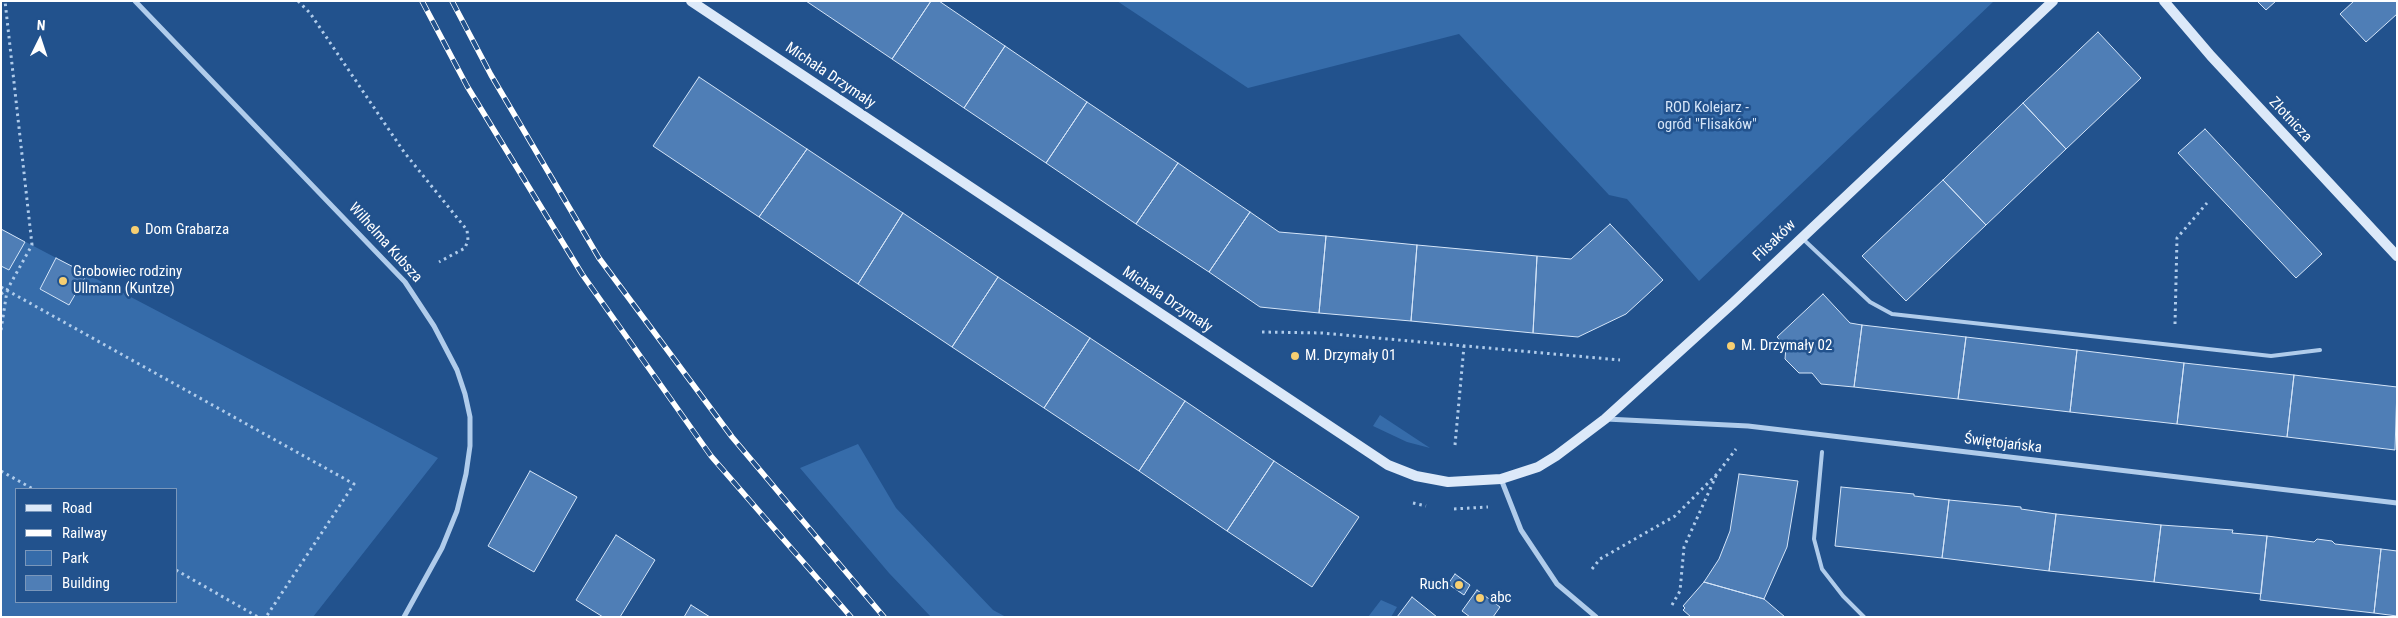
<!DOCTYPE html>
<meta charset="utf-8">
<style>
body{margin:0}
#map{position:relative;width:2398px;height:618px;overflow:hidden;background:#22528d;font-family:"Roboto Condensed",sans-serif}
canvas{display:block}
.frame{position:absolute;inset:0;border:2px solid #fff;pointer-events:none}
.legend{position:absolute;left:15px;top:488px;width:162px;height:115px;box-sizing:border-box;background:#22528d;border:1px solid #7a97bb;margin:0;padding:6px 9px;list-style:none;font-size:15px;color:#fff}
.legend li{display:flex;align-items:center;gap:10px;height:25px}
.legend b{width:25px;border:1px solid #7a97bb}
.north{position:absolute;left:15px;top:15px;width:50px;height:50px;-webkit-text-stroke:4px #22528d;paint-order:stroke;rotate:4deg;font-size:14px;font-weight:700;line-height:20px;text-align:center;color:#fff}
.north::after{content:'';display:block;margin:auto;width:18px;height:22px;background:#fff;clip-path:polygon(50% 0,100% 100%,50% 72%,0 100%)}
</style>
<div id="map">
<canvas width="2398" height="618"></canvas>
<div class="frame"></div>
<ul class="legend">
<li><b style="height:6px;background:#dce9f9"></b>Road</li>
<li><b style="height:6px;background:#fff"></b>Railway</li>
<li><b style="height:14px;background:#366caa"></b>Park</li>
<li><b style="height:14px;background:#4f7eb6"></b>Building</li>
</ul>
<div class="north">N</div>
</div>
<script>
const ctx = document.querySelector('canvas').getContext('2d');
ctx.lineJoin = 'round';
function paint(path, color) {
  ctx.fillStyle = color;
  ctx.fill(path, 'evenodd');
}
function toPath(rows) {
  const path = new Path2D();
  for (const r of rows) {
    path.moveTo(r[0], r[1]);
    for (let i = 2; i < r.length; i += 2) path.lineTo(r[i], r[i + 1]);
  }
  return path;
}
function strokePath(path, color, width, dash) {
  ctx.strokeStyle = color;
  ctx.lineWidth = width;
  ctx.lineCap = dash ? 'butt' : 'round';
  ctx.setLineDash(dash || []);
  ctx.stroke(path);
}
function label(font, color, halo, rows, align = 'center') {
  ctx.font = font + ' "Roboto Condensed",sans-serif';
  ctx.lineWidth = 5;
  ctx.setLineDash([]);
  ctx.textBaseline = 'middle';
  ctx.strokeStyle = halo;
  ctx.fillStyle = color;
  for (const [text, x, y, turn = 0] of rows) {
    ctx.save();
    ctx.translate(x, y);
    ctx.rotate((+turn || 0) * Math.PI / 180);
    ctx.textAlign = isNaN(turn) ? turn : align;
    if (halo) ctx.strokeText(text, 0, 0);
    ctx.fillText(text, 0, 0);
    ctx.restore();
  }
}
paint(toPath([
 [1117,1,1994,1,1699,281,1627,199,1609,195,1459,34,1248,88],
 [1,229,438,458,313,617,1,617],
 [16,489,176,489,176,602,16,602],
 [1380,415,1430,448,1407,442,1373,426],
 [858,444,896,508,993,610,1006,617,931,617,889,573,800,468],
 [1381,600,1397,607,1391,617,1368,617]
]), '#366caa');
const building = toPath([
 [806,1,931,1,892,59,806,1],
 [931,1,939,1,1005,46,964,108,892,59,931,1],
 [2257,1,2276,1,2266,10,2257,1],
 [2354,1,2397,1,2397,14,2366,42,2340,14,2354,1],
 [2098,32,2141,78,2066,149,2023,103,2098,32],
 [1005,46,1087,102,1046,163,964,108,1005,46],
 [699,77,807,149,759,217,653,146,699,77],
 [1087,102,1178,163,1136,224,1046,163,1087,102],
 [2023,103,2066,149,1986,225,1943,180,2023,103],
 [2205,129,2322,254,2296,278,2178,153,2205,129],
 [807,149,903,213,858,284,759,217,807,149],
 [1178,163,1250,212,1209,272,1136,224,1178,163],
 [1943,180,1986,225,1906,301,1862,256,1943,180],
 [1250,212,1279,232,1326,236,1319,313,1260,307,1209,272,1250,212],
 [903,213,998,277,952,347,858,284,903,213],
 [1610,224,1663,280,1626,314,1578,337,1533,333,1537,256,1571,259,1610,224],
 [1,229,25,242,9,270,1,266,1,229],
 [1326,236,1417,245,1411,321,1319,313,1326,236],
 [1417,245,1537,256,1533,333,1411,321,1417,245],
 [56,258,87,274,69,305,40,289,56,258],
 [998,277,1090,338,1044,408,952,347,998,277],
 [1823,294,1850,323,1862,325,1854,387,1821,384,1812,373,1799,373,1785,359,1786,347,1777,337,1823,294],
 [1862,325,1966,337,1958,399,1854,387,1862,325],
 [1966,337,2077,350,2070,412,1958,399,1966,337],
 [1090,338,1185,401,1139,471,1044,408,1090,338],
 [2077,350,2184,363,2177,424,2070,412,2077,350],
 [2184,363,2294,375,2287,437,2177,424,2184,363],
 [2294,375,2397,387,2395,450,2287,437,2294,375],
 [1185,401,1274,461,1227,531,1139,471,1185,401],
 [1274,461,1359,517,1312,587,1227,531,1274,461],
 [530,471,577,497,534,572,488,546,530,471],
 [1739,474,1798,481,1787,547,1764,599,1704,582,1719,559,1730,531,1739,474],
 [1841,487,1914,494,1914,496,1949,500,1942,558,1835,546,1841,487],
 [1949,500,2021,507,2021,509,2056,514,2049,571,1942,558,1949,500],
 [2056,514,2161,525,2154,582,2049,571,2056,514],
 [2161,525,2233,530,2232,533,2267,536,2261,594,2154,582,2161,525],
 [616,535,655,560,620,617,603,617,576,600,616,535],
 [2267,536,2314,542,2317,539,2332,541,2335,544,2381,549,2374,613,2260,600,2267,536],
 [2381,549,2397,551,2397,616,2374,613,2381,549],
 [1455,574,1470,585,1464,595,1448,584,1455,574],
 [1704,582,1764,599,1785,617,1691,617,1683,610,1685,608,1683,606,1704,582],
 [1477,590,1500,607,1493,617,1470,617,1462,611,1477,590],
 [1412,597,1437,617,1397,617,1412,597],
 [691,605,710,617,684,617,691,605]
]);
paint(building, '#4f7eb6');
strokePath(building, '#d5e5f8', 1);
strokePath(toPath([
 [298,1,310,13,404,152,467,230,468,240,465,248,439,262],
 [1,287,354,484,266,617],
 [1,294,7,290,32,245,5,1],
 [2175,324,2177,238,2207,203],
 [1,330,7,291],
 [1262,332,1322,333,1620,360],
 [1455,445,1464,346],
 [1,471,33,489],
 [1413,503,1426,506],
 [1454,509,1488,507],
 [1592,569,1600,559,1675,516,1717,474,1736,449],
 [176,570,258,617],
 [1672,605,1680,591,1684,547,1716,476]
]), '#b0cceb', 3, [2.5, 4]);
strokePath(toPath([
 [1803,239,1870,302,1892,314,2271,356,2320,350],
 [1822,452,1814,539,1822,569,1843,596,1864,617]
]), '#b0cceb', 4);
strokePath(toPath([
 [135,1,405,282,434,326,457,370,465,394,470,417,470,446,466,474,457,511,442,548,404,617],
 [1606,419,1748,426,2397,503],
 [1501,479,1521,530,1557,584,1596,617]
]), '#b0cceb', 5);
strokePath(toPath([
 [691,1,1388,465,1416,476,1448,482,1501,479,1538,467,1556,456,1605,419,1734,302,2053,1],
 [2164,1,2211,56,2397,256]
]), '#dce9f9', 10);
const rail = toPath([
 [422,1,467,86,582,274,711,456,851,617],
 [452,1,491,75,599,258,732,437,884,617]
]);
strokePath(rail, '#fff', 5.5);
strokePath(rail, '#22528d', 4, [11]);
for (const [x, y, r, color] of [
 [135,230,5,"#f7cf72"],
 [63,281,5,"#f7cf72"],
 [1731,346,5,"#f7cf72"],
 [1295,356,5,"#f7cf72"],
 [1459,585,5,"#f7cf72"],
 [1480,598,5,"#f7cf72"]
]) {
  const dot = new Path2D();
  dot.arc(x, y, r, 0, 2 * Math.PI);
  ctx.fillStyle = color;
  ctx.fill(dot);
  strokePath(dot, '#22528d', 2);
}
label('15px', '#fff', '#22528d', [
 ["Michała Drzymały",830,76,34],
 ["Złotnicza",2290,120,47],
 ["Flisaków",1775,241,-44],
 ["Wilhelma Kubsza",385,243,48],
 ["Michała Drzymały",1167,300,34],
 ["Świętojańska",2003,444,7]
]);
label('15px', '#d5e5f8', '#22528d', [
 ["ROD Kolejarz -",1707,108],
 ["ogród \"Flisaków\"",1707,125]
]);
label('15px', '#fff', '#22528d', [
 ["Dom Grabarza",145,230],
 ["Grobowiec rodziny",73,272],
 ["Ullmann (Kuntze)",73,289],
 ["M. Drzymały 02",1741,346],
 ["M. Drzymały 01",1305,356],
 ["Ruch",1449,585,"right"],
 ["abc",1490,598]
], 'left');
</script>
